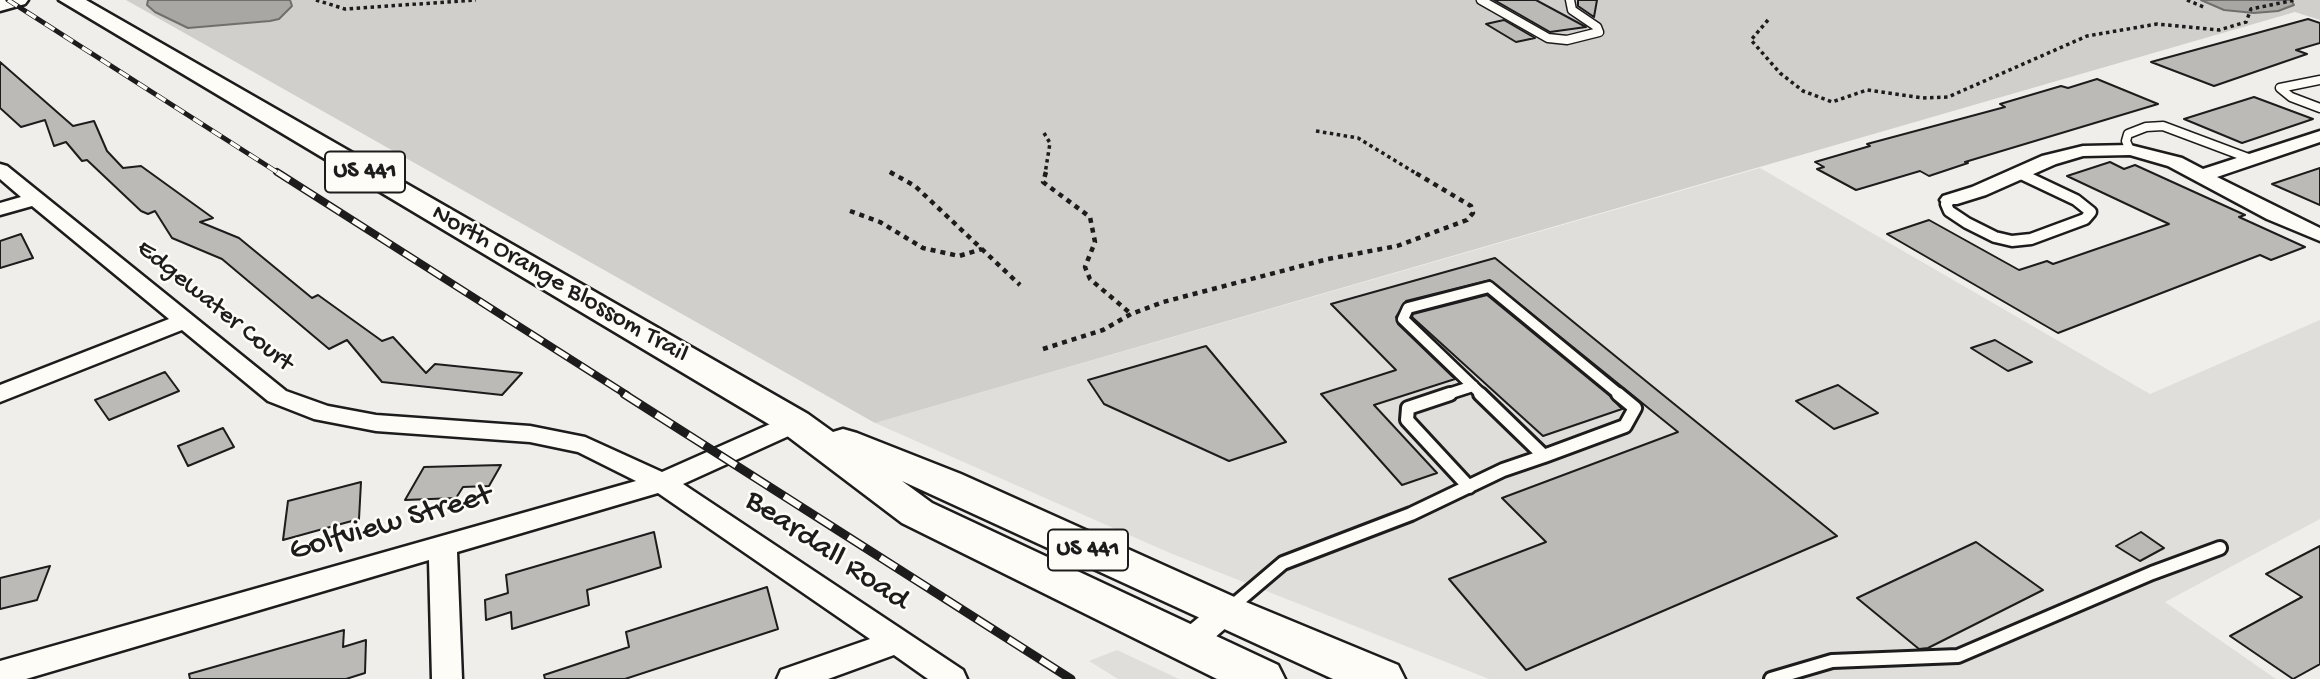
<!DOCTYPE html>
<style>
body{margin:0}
canvas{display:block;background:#f0eeea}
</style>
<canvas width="2320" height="679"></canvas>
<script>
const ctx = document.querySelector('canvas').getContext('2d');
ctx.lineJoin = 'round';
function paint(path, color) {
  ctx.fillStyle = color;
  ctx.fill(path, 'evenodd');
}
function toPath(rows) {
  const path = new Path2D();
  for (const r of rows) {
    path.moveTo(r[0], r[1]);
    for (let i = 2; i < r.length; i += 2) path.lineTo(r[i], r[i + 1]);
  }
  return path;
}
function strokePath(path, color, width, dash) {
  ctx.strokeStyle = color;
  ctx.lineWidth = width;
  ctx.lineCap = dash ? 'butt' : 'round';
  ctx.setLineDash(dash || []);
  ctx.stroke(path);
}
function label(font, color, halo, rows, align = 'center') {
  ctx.font = font + ' "Gochi Hand",sans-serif';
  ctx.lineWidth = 5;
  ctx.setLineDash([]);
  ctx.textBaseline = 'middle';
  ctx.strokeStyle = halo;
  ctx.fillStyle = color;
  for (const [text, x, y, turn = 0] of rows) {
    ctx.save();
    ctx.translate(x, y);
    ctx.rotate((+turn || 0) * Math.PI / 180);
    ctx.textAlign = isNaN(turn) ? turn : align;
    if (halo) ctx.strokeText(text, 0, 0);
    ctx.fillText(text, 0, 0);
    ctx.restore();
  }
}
paint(toPath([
 [1760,168,2150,394,2320,320,2320,519,2165,602,2276,679,1489,679,1170,553,875,423],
 [1117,650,1179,679,1118,679,1089,661]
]), '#e0deda');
paint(toPath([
 [126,0,2320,0,2320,20,2295,12,875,423]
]), '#d0cfcc');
const water = toPath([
 [148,0,290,0,292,6,279,19,270,21,188,28,155,12,147,5,148,0],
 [2201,0,2291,0,2294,5,2278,11,2254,13,2224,10,2201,0]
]);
paint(water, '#a8a7a3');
strokePath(water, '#706f6d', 2);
const building = toPath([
 [1494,0,1536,0,1586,27,1550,32,1494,0],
 [1578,0,1597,0,1594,17,1578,6,1578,0],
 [2308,19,2320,23,2320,43,2296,50,2307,54,2214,86,2151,62,2308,19],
 [1504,20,1535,38,1516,42,1486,24,1504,20],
 [0,62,73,126,94,121,107,151,123,168,141,166,213,218,200,222,239,238,312,298,318,295,382,341,393,337,426,373,435,364,522,373,502,395,382,382,347,340,329,349,222,259,172,238,155,211,148,214,141,211,87,160,82,161,66,142,54,146,45,120,21,127,0,108,0,62],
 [2097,79,2158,104,1965,162,1968,163,1929,176,1920,171,1856,190,1817,169,1824,167,1815,162,1870,146,1867,144,2005,107,2000,104,2061,86,2068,88,2097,79],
 [2254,97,2313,119,2242,143,2184,119,2254,97],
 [2110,162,2124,169,2135,165,2245,215,2239,217,2305,247,2271,260,2260,255,2058,333,1887,234,1929,220,2019,270,2047,261,2053,264,2169,224,2067,176,2110,162],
 [2320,168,2320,205,2272,184,2320,168],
 [21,234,33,258,0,268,0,241,21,234],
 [1495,258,1652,386,1837,536,1526,670,1449,579,1546,542,1502,498,1678,432,1490,280,1406,301,1396,317,1398,324,1455,379,1374,405,1437,473,1402,485,1321,394,1396,370,1331,304,1495,258],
 [1487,295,1610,396,1622,409,1543,436,1412,317,1413,314,1487,295],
 [1995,340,2032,362,2008,371,1971,348,1995,340],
 [1206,346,1286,442,1229,461,1104,404,1088,380,1206,346],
 [165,372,179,391,109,420,95,400,165,372],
 [1838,385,1878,413,1834,429,1796,401,1838,385],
 [223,428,234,447,188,466,178,446,223,428],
 [501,465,489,486,463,487,456,498,405,500,424,467,501,465],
 [361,482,359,519,283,540,288,501,361,482],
 [654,532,661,567,587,590,589,605,512,629,511,612,486,620,485,600,508,593,506,575,654,532],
 [2141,532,2164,548,2140,561,2116,546,2141,532],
 [1976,542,2043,590,1928,648,1919,649,1857,598,1976,542],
 [2320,546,2320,664,2293,679,2230,636,2302,597,2266,574,2320,546],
 [50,566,37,600,0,609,0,578,50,566],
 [767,587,778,629,625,679,545,679,544,675,629,647,626,632,767,587],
 [344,630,343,647,366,640,365,673,346,679,190,679,189,674,344,630]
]);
paint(building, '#bbbab6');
strokePath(building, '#1c1c1c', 2);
const serviceFar2 = toPath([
 [1481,0,1548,38,1567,40,1599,32,1597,27,1572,10,1570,0],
 [2320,80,2280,88,2291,97,2320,108],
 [2130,150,2126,141,2128,134,2146,127,2163,126,2251,159]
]);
const serviceFar1 = toPath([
 [1950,200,1946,204,1949,211,1967,223,1995,237,2012,241,2031,239,2085,219,2091,212,2076,200,2019,173],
 [1445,395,1473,386],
 [1482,395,1403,319,1408,308,1489,287,1620,395]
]);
const service = toPath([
 [1450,394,1408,408,1407,420,1469,487],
 [1480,394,1544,456],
 [1544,456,1625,426,1635,408,1618,394],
 [1230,608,1283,563,1411,514,1503,470,1544,456],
 [1771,679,1832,661,1958,656,2152,573,2220,548]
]);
const minor = toPath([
 [2320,131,2320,142,2217,177,2320,228,2320,241,2267,219,2168,166,2130,155,2083,156,2056,164,1986,195,1957,204,1943,204,1940,200,1943,196,1972,187,2042,156,2083,146,2130,145,2182,158,2203,169,2320,131],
 [0,164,7,166,286,391,328,406,376,415,530,426,585,437,662,472,786,417,804,417,807,423,804,429,683,484,963,670,967,679,928,679,894,655,828,679,777,679,781,670,870,639,658,493,457,552,462,679,432,679,429,560,26,679,0,679,0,661,636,481,578,452,530,442,376,431,314,419,268,401,182,330,0,402,0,385,169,319,32,206,0,215,0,203,21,197,0,179,0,164],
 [1225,601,1235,604,1240,612,1235,620,1197,653,1186,657,1175,653,1171,645,1175,637,1215,604,1225,601]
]);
const tertiary = toPath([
 [0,0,28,0,25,4,0,11,0,0]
]);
const primary = toPath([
 [59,0,86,0,808,414,833,432,843,429,857,433,961,474,1241,600,1398,665,1405,679,1333,679,902,481,932,503,1278,665,1285,679,1217,679,902,523,782,432,59,0]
]);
strokePath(serviceFar2, '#1c1c1c', 11);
strokePath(serviceFar1, '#1c1c1c', 15);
strokePath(service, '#1c1c1c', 18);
strokePath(minor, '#1c1c1c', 5);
strokePath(tertiary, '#1c1c1c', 5);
strokePath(primary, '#1c1c1c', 5);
strokePath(toPath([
 [316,0,345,9,476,0],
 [2187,0,2206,8],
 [1768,20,1751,40,1780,73,1803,91,1832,102,1867,90,1923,98,1948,97,2087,36,2157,24,2219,30,2246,22,2251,9,2295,0],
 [1316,131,1358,138,1417,174],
 [1044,133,1050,143,1045,174],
 [890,172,893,174]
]), '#1c1c1c', 3.5, [3.5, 3.5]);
strokePath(toPath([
 [890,172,915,186,1020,285],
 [1046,172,1043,182,1090,217,1095,242,1085,267,1090,279,1131,314],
 [850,211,880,222,923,248,959,256,982,249],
 [1043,349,1103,330,1131,314,1163,302,1328,259,1397,246,1467,220,1473,213,1471,206,1414,172]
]), '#1c1c1c', 4.5, [5, 5]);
strokePath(serviceFar2, '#fdfcf7', 8);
strokePath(serviceFar1, '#fdfcf7', 10);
strokePath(service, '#fdfcf7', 12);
paint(minor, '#fdfcf7');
paint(tertiary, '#fdfcf7');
paint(primary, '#fdfcf7');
const railFar2 = toPath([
 [8,0,280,174]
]);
const railFar1 = toPath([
 [277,172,627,395]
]);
const rail = toPath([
 [624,394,1071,679]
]);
strokePath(railFar2, '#1c1c1c', 5);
strokePath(railFar1, '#1c1c1c', 8);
strokePath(rail, '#1c1c1c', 9);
strokePath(railFar2, '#fdfcf7', 3.5, [11]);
strokePath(railFar1, '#fdfcf7', 5, [15]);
strokePath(rail, '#fdfcf7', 6, [19]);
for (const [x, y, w] of [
 [365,172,80],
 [1088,550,80]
]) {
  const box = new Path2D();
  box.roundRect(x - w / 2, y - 20.5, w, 41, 5);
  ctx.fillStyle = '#fdfcf7';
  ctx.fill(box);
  strokePath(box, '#1c1c1c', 2);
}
label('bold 24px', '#1c1c1c', null, [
 ["US 441",365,172],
 ["US 441",1088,550]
]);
label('26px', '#1c1c1c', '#fdfcf7', [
 ["North Orange Blossom Trail",559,285,30],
 ["Edgewater Court",214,307,39]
]);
label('32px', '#1c1c1c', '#fdfcf7', [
 ["Golfview Street",391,525,-16],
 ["Beardall Road",826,552,34]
]);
</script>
